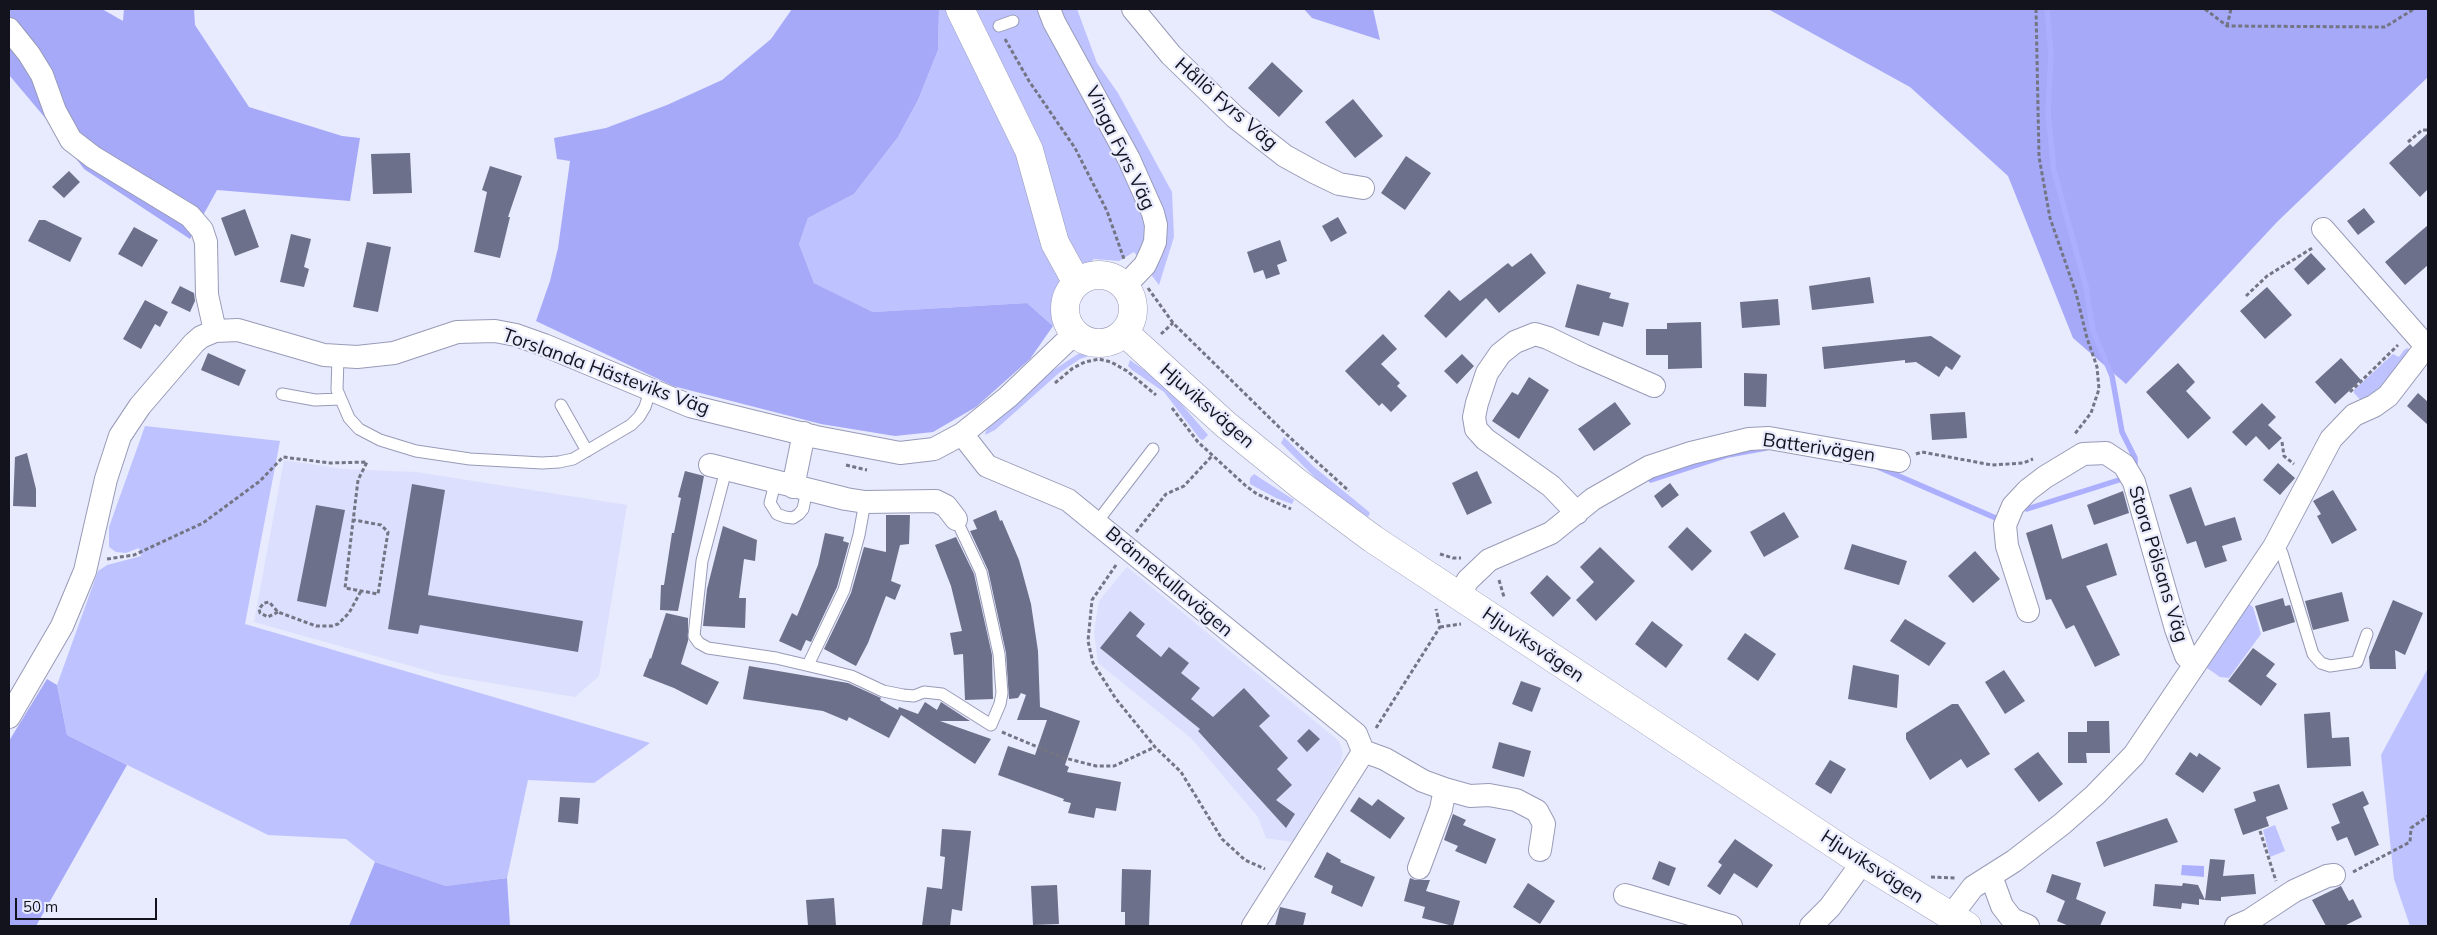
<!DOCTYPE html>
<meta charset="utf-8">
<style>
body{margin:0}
#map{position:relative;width:2437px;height:935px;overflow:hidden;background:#e8eafd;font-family:Mulish,sans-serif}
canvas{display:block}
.frame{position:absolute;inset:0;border:10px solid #12131d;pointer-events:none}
.scale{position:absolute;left:15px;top:898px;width:142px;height:22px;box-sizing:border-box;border:2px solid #12131d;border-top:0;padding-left:6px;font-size:15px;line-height:18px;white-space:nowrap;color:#12131d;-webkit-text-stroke:4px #e8eafd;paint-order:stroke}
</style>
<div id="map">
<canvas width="2437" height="935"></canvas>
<div class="frame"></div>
<div class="scale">50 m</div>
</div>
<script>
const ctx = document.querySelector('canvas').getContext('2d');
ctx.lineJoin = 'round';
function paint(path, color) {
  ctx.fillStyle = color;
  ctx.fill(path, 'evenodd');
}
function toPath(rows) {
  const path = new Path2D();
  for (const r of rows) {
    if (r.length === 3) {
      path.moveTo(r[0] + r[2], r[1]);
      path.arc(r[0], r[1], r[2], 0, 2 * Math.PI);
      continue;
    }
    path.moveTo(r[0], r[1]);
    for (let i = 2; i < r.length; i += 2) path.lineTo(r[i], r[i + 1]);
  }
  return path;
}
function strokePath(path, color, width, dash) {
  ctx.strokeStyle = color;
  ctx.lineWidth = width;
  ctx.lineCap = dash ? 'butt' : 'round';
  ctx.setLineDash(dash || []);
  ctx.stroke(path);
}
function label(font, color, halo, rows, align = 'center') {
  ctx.font = font + ' Mulish,sans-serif';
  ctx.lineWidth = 4.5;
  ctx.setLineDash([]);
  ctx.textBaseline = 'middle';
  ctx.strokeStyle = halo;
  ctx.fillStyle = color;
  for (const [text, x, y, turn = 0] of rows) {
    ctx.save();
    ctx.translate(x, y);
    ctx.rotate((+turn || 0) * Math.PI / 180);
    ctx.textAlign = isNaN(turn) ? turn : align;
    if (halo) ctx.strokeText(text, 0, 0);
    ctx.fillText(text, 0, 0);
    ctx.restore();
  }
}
paint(toPath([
 [284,460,343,469,416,472,627,505,599,676,575,697,443,675,254,622],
 [1127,567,1339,741,1343,754,1339,766,1292,842,1266,838,1258,817,1191,738,1098,663,1094,632,1099,601]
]), '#dcdffd');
paint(toPath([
 [939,9,1077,9,1097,63,1118,93,1172,192,1174,237,1159,285,1134,252,1119,261,1094,259,1057,296,1053,326,1027,303,873,312,814,283,799,244,808,218,854,194,898,137,918,100,938,50],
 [2408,348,2410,352,2404,369,2364,404,2354,393,2354,390,2393,354,2399,357,2404,350],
 [1094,350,1115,353,1114,355,1092,355,1080,359,1059,373,995,430,985,435,987,428,1052,371,1078,354],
 [1130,360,1156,378,1178,400,1208,435,1203,440,1200,439,1164,392,1132,370,1128,366],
 [145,426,280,441,245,624,650,743,594,783,528,780,507,878,446,886,375,862,346,839,268,835,67,735,57,685,98,571,107,565,141,556,139,548,126,553,116,552,109,547,109,527],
 [1284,437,1314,467,1368,511,1370,513,1368,517,1326,489,1281,443],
 [1254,474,1294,500,1292,504,1276,498,1250,484,1250,478],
 [2245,601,2253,607,2261,634,2229,678,2220,677,2204,666],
 [2428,668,2428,926,2410,926,2394,879,2381,755],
 [2275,825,2285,851,2270,857,2263,830]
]), '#bec3ff');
paint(toPath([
 [9,9,102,9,123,21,124,9,194,9,195,25,249,107,342,136,360,138,350,201,217,190,190,239,84,169,47,120,9,75],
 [792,9,939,9,938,50,918,100,898,137,854,194,808,218,799,244,814,283,873,312,1027,303,1053,326,1030,359,976,407,933,432,895,436,821,424,673,386,536,321,550,281,558,248,570,161,557,159,554,138,606,128,667,105,722,80,771,39],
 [1304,9,1373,9,1380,40,1312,18],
 [1768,9,2428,9,2428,77,2277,222,2126,384,2073,338,2008,176,1910,87],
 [47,679,57,685,67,735,127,765,36,926,9,926,9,741],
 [375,862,446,886,507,878,510,926,349,926]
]), '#a5a9f8');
paint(toPath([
 [2182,865,2204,866,2204,877,2181,875]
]), '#abaffe');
strokePath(toPath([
 [2047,9,2051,54,2048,112,2054,171,2086,287,2093,331,2112,376,2122,432,2135,458,2135,463],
 [1878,467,1998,519],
 [1651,480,1728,455,1766,448],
 [2027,509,2119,480]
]), '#abaffe', 5.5);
paint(toPath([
 [1272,62,1303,91,1279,117,1248,88],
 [1353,99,1383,136,1355,158,1325,122],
 [2428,133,2428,189,2420,197,2389,163,2410,144,2413,147],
 [410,153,412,193,373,194,371,154],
 [1406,156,1431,173,1405,210,1381,193],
 [490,166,522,176,508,217,510,217,500,258,474,252,487,192,482,190],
 [69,171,80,182,64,198,52,187],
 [2364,208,2375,222,2358,235,2347,221],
 [245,209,259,247,235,256,221,218],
 [1338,217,1347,233,1331,242,1322,226],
 [39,220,45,220,82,238,70,262,28,241],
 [2428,225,2428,265,2405,285,2385,262],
 [134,227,158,240,142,267,118,254],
 [291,234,311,239,304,267,309,269,304,287,280,282],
 [1280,240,1287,261,1277,265,1280,274,1266,279,1263,270,1254,273,1247,252],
 [367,242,391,247,378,312,353,307],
 [1531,253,1546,273,1499,313,1486,298,1446,338,1424,316,1449,290,1460,301,1508,263,1512,267],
 [2311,253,2326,269,2308,285,2294,269],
 [1870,277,1874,303,1812,310,1809,286],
 [1577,284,1611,293,1609,298,1629,303,1623,327,1603,322,1599,336,1565,327],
 [180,286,194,293,195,301,190,312,171,303],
 [2267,287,2292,315,2265,339,2240,311],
 [1778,299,1780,325,1742,328,1740,302],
 [145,300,168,312,160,327,155,324,141,349,123,339],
 [1701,322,1702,368,1668,369,1668,355,1646,355,1646,329,1667,329,1667,323],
 [1383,334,1397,349,1381,364,1400,383,1397,386,1407,396,1391,412,1382,403,1379,406,1345,371],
 [1931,336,1961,356,1952,370,1946,366,1939,377,1916,362,1905,363,1905,360,1824,369,1822,347],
 [208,353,246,370,239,386,201,370],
 [1462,354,1474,366,1457,384,1444,371],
 [2341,358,2361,380,2335,404,2315,382],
 [2178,363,2195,382,2186,391,2211,418,2188,439,2146,392],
 [1744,373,1767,374,1766,407,1744,406],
 [1529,377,1549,390,1519,439,1492,421,1512,392,1518,395],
 [2418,393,2428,402,2428,425,2407,406],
 [1615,402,1631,424,1594,451,1578,429],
 [2262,403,2276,417,2268,425,2282,438,2269,450,2256,436,2246,446,2232,432],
 [1965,412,1967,438,1932,440,1930,414],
 [27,453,36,489,36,507,13,506,15,457],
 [2278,463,2295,478,2280,495,2263,480],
 [685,471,704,476,678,611,660,610,661,585,664,585,672,533,674,533,681,498,678,497],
 [1477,471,1492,503,1467,515,1452,483],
 [1670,483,1679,495,1662,508,1654,496],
 [412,484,445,490,428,595,583,621,578,652,420,625,418,634,388,629],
 [2191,487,2205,526,2235,517,2242,540,2222,546,2227,561,2205,568,2196,541,2187,544,2169,495],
 [2333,490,2357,530,2332,544,2317,516,2321,514,2313,501],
 [2123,491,2129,513,2094,525,2087,505],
 [316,505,345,510,326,607,297,601],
 [996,510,1000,521,1002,520,1019,560,1031,604,1038,651,1040,707,1080,721,1065,765,1069,767,1067,772,1121,782,1116,811,1096,808,1094,818,1068,813,1071,803,1063,801,1064,799,998,775,1008,746,1035,755,1047,720,1017,720,1026,695,1021,693,1018,698,1009,699,1006,653,988,570,970,531,977,529,973,520],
 [1784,512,1799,537,1764,557,1750,532],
 [886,515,910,515,909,544,900,545,891,581,901,585,895,600,886,596,868,643,856,666,824,649,851,593,864,547,886,552],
 [2052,524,2062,559,2107,543,2117,575,2086,586,2120,655,2095,667,2074,625,2066,629,2051,599,2046,600,2026,533],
 [723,526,757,540,755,561,744,559,739,598,746,598,745,628,703,626,707,589],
 [1687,527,1712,551,1692,571,1668,547],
 [825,533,844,537,843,541,849,543,837,587,811,642,806,640,801,651,779,641,792,613,797,616,818,565],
 [956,537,974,574,992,655,993,699,965,700,963,654,954,655,950,633,962,631,951,586,935,545],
 [1852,544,1907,561,1899,585,1844,569],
 [1600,547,1635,581,1596,621,1576,600,1594,582,1580,567],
 [1975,551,2000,579,1973,603,1948,576],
 [1547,575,1571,598,1553,617,1530,593],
 [2342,592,2349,621,2313,630,2305,601],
 [2283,598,2285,606,2290,605,2295,622,2263,632,2255,606],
 [2393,600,2423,613,2405,655,2395,650,2396,669,2370,669,2369,657],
 [1130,611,1145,624,1136,636,1161,657,1169,647,1189,663,1181,673,1200,688,1191,699,1213,717,1244,688,1270,716,1259,726,1288,758,1277,769,1292,785,1276,800,1295,814,1286,828,1198,731,1200,729,1100,648],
 [666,613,688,618,688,641,681,664,719,682,707,705,674,688,643,676,650,658,651,659],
 [1905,619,1946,643,1929,666,1890,641],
 [1652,621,1683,645,1666,668,1635,644],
 [1745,633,1776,654,1758,681,1727,659],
 [2253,648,2275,664,2266,676,2277,684,2261,706,2228,681],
 [1853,665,1899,675,1897,708,1848,699],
 [749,666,848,683,881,698,880,700,898,710,899,707,918,714,925,702,937,710,941,702,970,721,940,721,991,739,975,764,901,715,889,738,849,717,847,721,823,711,743,699],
 [2004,670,2025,701,2005,714,1985,682],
 [1521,681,1541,688,1532,712,1512,704],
 [1952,704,1958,704,1990,754,1967,768,1961,759,1930,780,1906,739,1906,733],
 [2330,712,2332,738,2349,737,2351,766,2307,768,2304,714],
 [2087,721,2109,721,2110,753,2086,753,2087,763,2068,763,2068,732,2087,732],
 [1309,729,1320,739,1307,752,1297,741],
 [1499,742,1531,751,1524,777,1492,768],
 [2038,752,2063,784,2039,802,2014,769],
 [2190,752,2197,757,2199,753,2221,768,2203,793,2175,774],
 [1830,760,1846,769,1831,794,1815,784],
 [2279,784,2288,809,2266,817,2269,826,2243,835,2234,809,2256,801,2253,792],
 [2363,791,2369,804,2363,807,2379,845,2355,856,2347,837,2337,841,2331,827,2340,823,2332,804],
 [560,797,580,798,578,824,558,822],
 [1359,797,1372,806,1378,799,1405,818,1390,839,1350,811],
 [1453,814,1466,820,1463,825,1496,839,1486,864,1455,851,1458,846,1444,840],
 [2167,818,2178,842,2104,867,2096,842],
 [942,829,971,831,962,911,952,909,950,926,922,926,927,887,942,889,945,857,940,856],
 [1735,839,1773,865,1757,888,1734,873,1720,895,1707,886,1722,865,1718,862],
 [1327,852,1341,860,1340,862,1375,877,1362,907,1331,893,1333,886,1314,877],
 [2210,859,2225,860,2223,876,2254,874,2256,894,2221,897,2221,901,2205,900],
 [1659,861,1676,868,1669,886,1652,879],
 [1122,869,1151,870,1149,926,1125,926,1125,912,1121,912],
 [2052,874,2081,883,2076,899,2106,912,2100,926,2069,926,2057,921,2065,901,2046,892],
 [1410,878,1415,880,1430,880,1426,891,1460,901,1453,926,1422,918,1425,907,1404,901],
 [1528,883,1555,901,1540,924,1513,907],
 [2183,883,2198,885,2205,900,2199,899,2199,905,2182,903,2181,909,2153,906,2155,884,2182,886],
 [1057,885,1059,924,1033,925,1031,886],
 [2341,886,2349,901,2353,899,2362,917,2344,926,2326,926,2312,900],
 [834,898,836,926,808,926,806,900],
 [1280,907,1306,913,1303,926,1275,926]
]), '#6d708a');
const lane = toPath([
 [999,26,1013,21],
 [338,357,337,390,349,418,359,429,380,440,416,451,470,459,542,463,559,462,573,459,631,425,639,417,645,407,650,391],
 [282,394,315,400,340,399],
 [561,405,587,451],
 [726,470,702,561,694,636,699,643,708,648,776,658,827,670,851,676,883,691,903,695,914,696,924,692,942,694,991,725,1000,704,1002,693,999,654,981,572,956,519],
 [775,483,770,503,777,514,785,517,793,518,799,514,803,509,807,490],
 [1097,522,1153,449],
 [2274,547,2282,553,2313,654,2321,663,2330,666,2357,662,2367,634],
 [808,665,844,590,859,535,865,502]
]);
const street = toPath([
 [1049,9,1054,22,1129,159,1153,213,1156,225,1155,242,1151,252,1145,265,1124,287],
 [1133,9,1171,55,1235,117,1285,156,1316,173,1339,184,1363,188],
 [9,29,29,54,42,75,55,111,71,140,93,157,190,216,202,230,206,242,207,295,215,331],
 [2323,229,2426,346],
 [962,434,987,466,1068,500,1356,734,1363,751,1360,757,1253,926],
 [710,465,846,499,865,502,936,501,946,506,956,519],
 [793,487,804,433],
 [1577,513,1551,486,1485,439,1476,429,1474,417,1477,403,1487,373,1500,354,1515,342,1535,334,1548,338,1583,355,1654,386],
 [1459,595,1468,580,1489,560,1551,533,1593,499,1649,467,1691,453,1749,439,1769,438,1899,461],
 [2028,611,2007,546,2005,525,2013,506,2028,490,2045,477,2083,454,2106,453,2124,465,2134,482,2176,629,2186,656,2195,663],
 [9,717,62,626,85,571,106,479,120,436,140,406,194,343,201,337,215,331,238,330,324,355,357,357,394,353,457,332,495,331,516,335,544,345,690,406,816,437,900,453,934,449,962,434,1008,397,1075,333],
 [1363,751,1385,759,1423,781,1445,789,1470,796,1489,795,1516,800,1537,811,1544,824,1540,850],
 [1419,868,1441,809,1445,789],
 [1991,876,2002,906,2012,919,2028,926],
 [1625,895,1731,926],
 [1950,917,1973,887,2014,861,2062,824,2095,795,2134,755,2274,547,2331,439,2354,415,2374,406,2388,396,2428,344],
 [1811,926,1830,907,1862,863],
 [2236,926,2250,920,2294,891,2327,876,2334,875]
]);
const primary = toPath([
 [960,9,1029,150,1055,243,1077,283],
 [1099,309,34],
 [1124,332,1225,424,1299,484,1373,539,1848,853,1967,926]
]);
strokePath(lane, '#989bb7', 13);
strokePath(street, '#989bb7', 24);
strokePath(primary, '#989bb7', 29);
strokePath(toPath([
 [2036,9,2039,157,2050,218,2076,293,2087,338,2097,367,2099,389,2091,413,2074,435],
 [2205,9,2227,26,2385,27,2414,9],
 [2227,26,2231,9],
 [1005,39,1029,81,1075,148,1107,211,1124,259],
 [2408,142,2422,130,2428,130],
 [1148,288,1173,323,1285,433,1349,491],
 [2246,296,2267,276,2314,247],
 [1161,334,1173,323],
 [1055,383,1073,368,1085,362,1099,359,1111,362,1127,371,1156,395],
 [2350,392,2398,345],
 [1172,408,1198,442,1246,486,1257,494,1291,509],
 [2282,442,2284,456,2294,464],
 [1916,454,1922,452,1992,465,2023,463,2033,459],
 [846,465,867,470],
 [1136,532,1166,494,1184,486,1212,456],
 [1440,554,1453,558,1461,558],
 [107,559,134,555,203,523,260,481,283,457,330,463,367,462,358,480,345,588,378,594,388,532,381,525,354,520],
 [1116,565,1092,600,1088,641,1093,663,1116,699,1155,747,1181,772,1222,839,1245,860,1265,869],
 [1499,580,1504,597],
 [278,612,268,617,260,613,259,609,264,603,269,602,278,612,316,626,332,626,338,624,349,613,361,591],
 [1440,627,1461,624],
 [1376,728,1440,627,1436,609],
 [1002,732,1061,757,1096,766,1114,766,1155,747],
 [2260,831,2276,881],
 [2353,872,2410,842,2411,828,2428,816],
 [1931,877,1955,878]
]), '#747584', 3, [4, 2.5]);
strokePath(lane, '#fff', 11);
strokePath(street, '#fff', 22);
strokePath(primary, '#fff', 28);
label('19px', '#12131d', '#e8eafd', [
 ["Hållö Fyrs Väg",1226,104,41],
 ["Vinga Fyrs Väg",1120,148,64],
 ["Torslanda Hästeviks Väg",606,372,20],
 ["Hjuviksvägen",1207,406,41],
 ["Batterivägen",1819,448,8],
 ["Stora Pölsans Väg",2158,564,73],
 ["Brännekullavägen",1169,582,40],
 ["Hjuviksvägen",1533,645,34],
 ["Hjuviksvägen",1872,867,33]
]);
</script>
